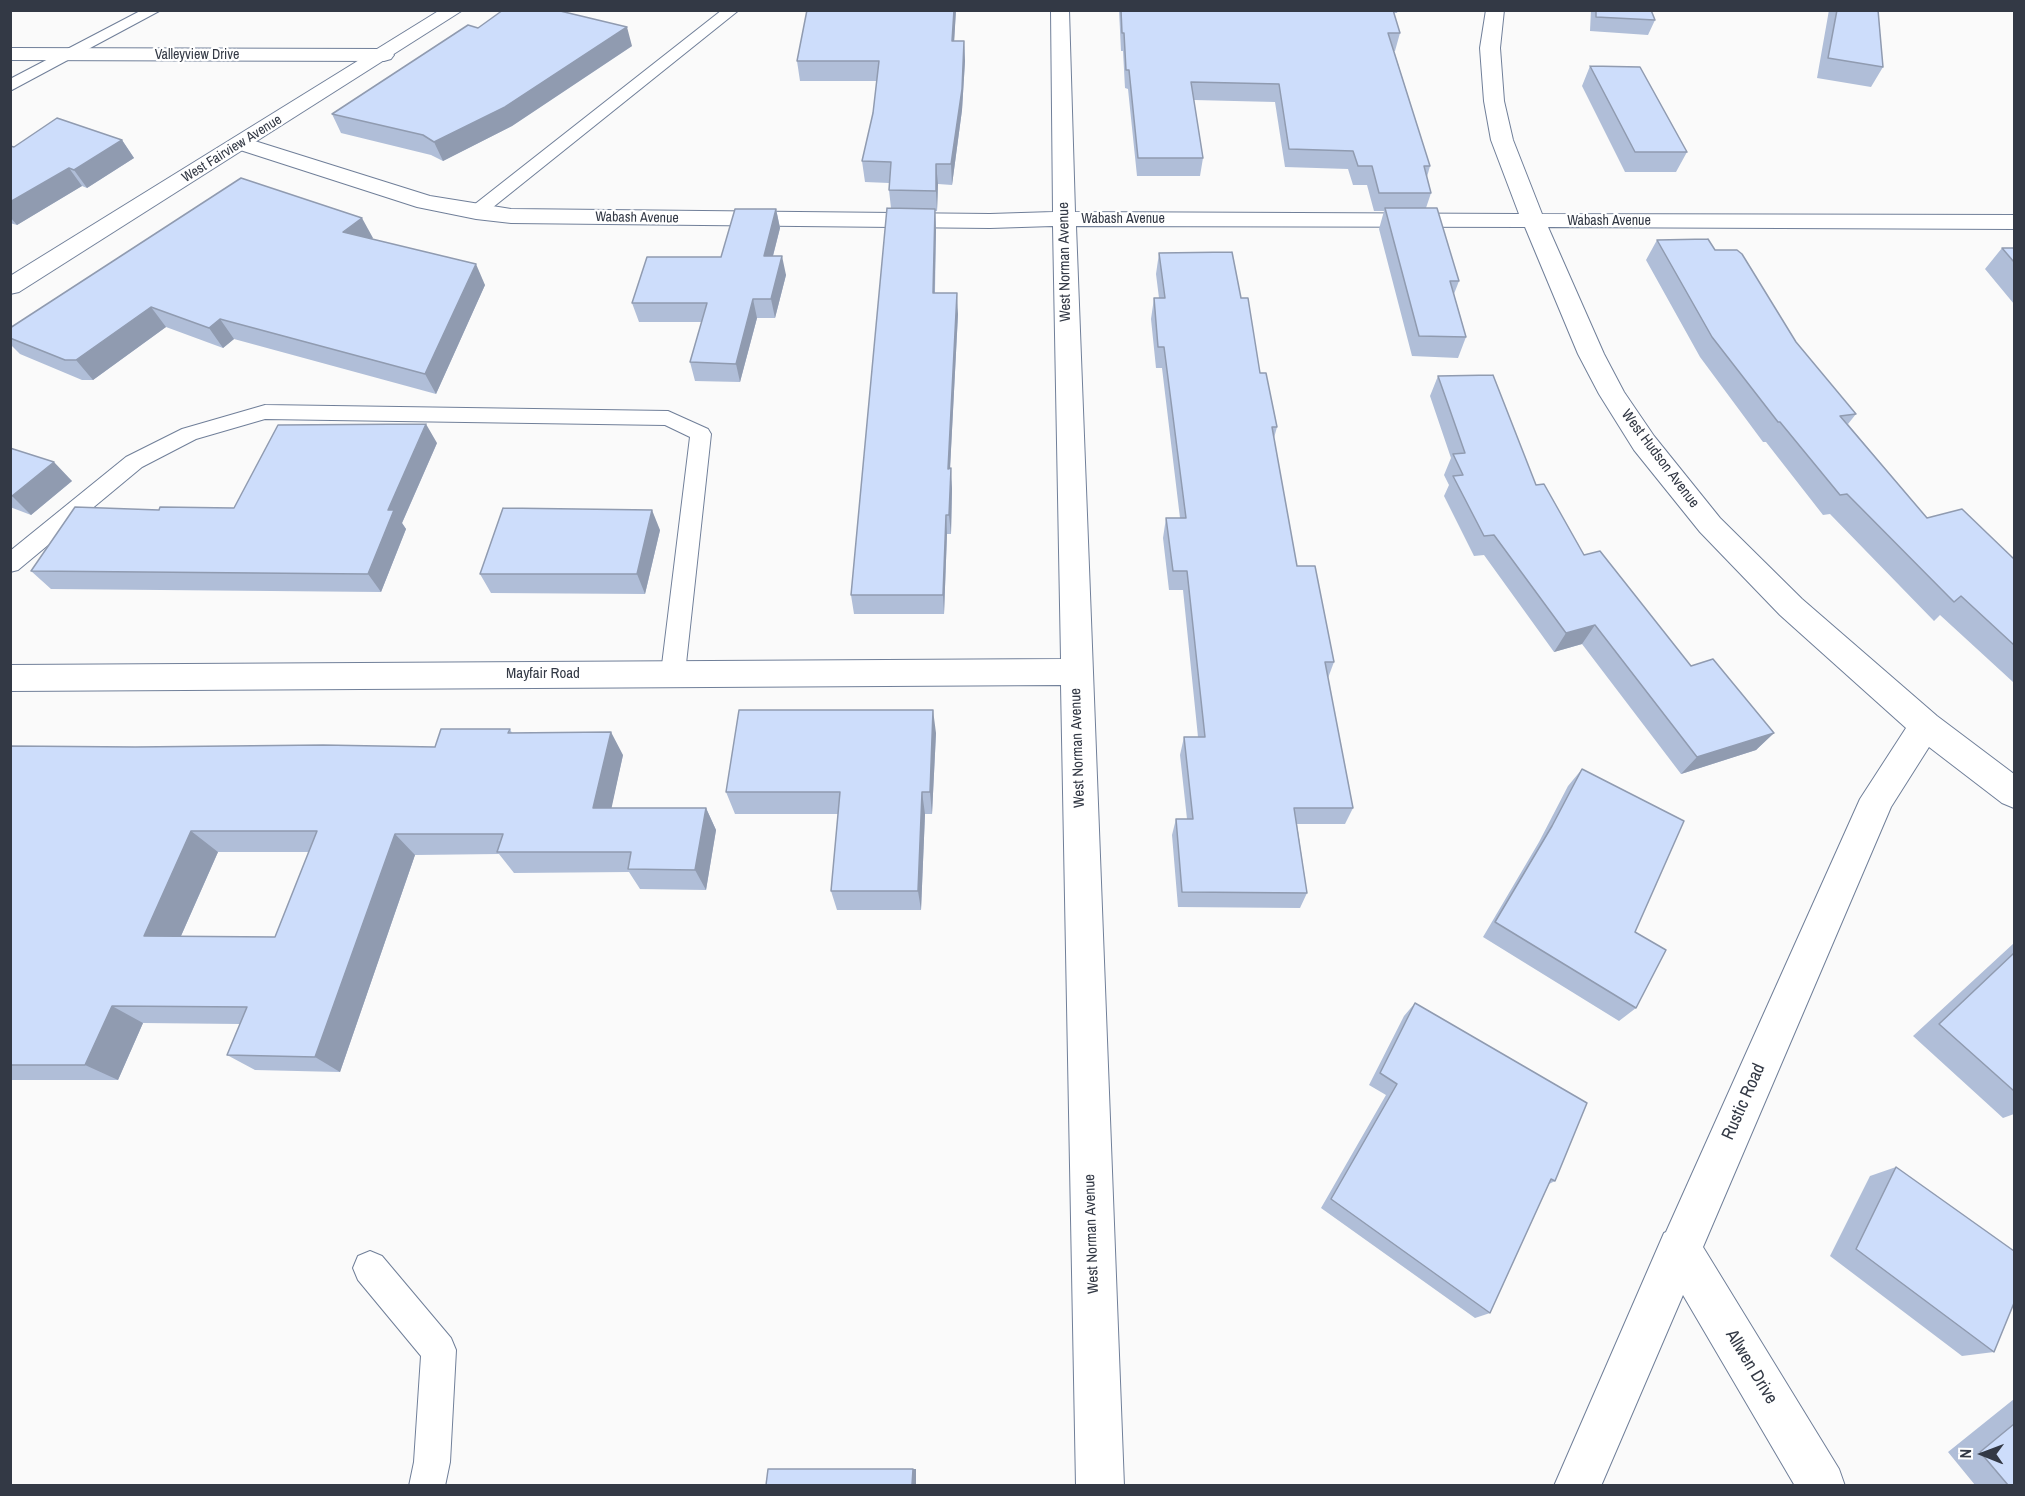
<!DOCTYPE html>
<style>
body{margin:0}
#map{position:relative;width:2025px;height:1496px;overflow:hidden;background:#fafafa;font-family:"Archivo Narrow",sans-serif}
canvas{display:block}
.frame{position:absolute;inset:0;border:12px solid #333945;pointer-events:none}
.north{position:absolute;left:1953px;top:1424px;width:60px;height:60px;-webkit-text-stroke:4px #fff;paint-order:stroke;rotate:271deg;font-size:16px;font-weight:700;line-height:24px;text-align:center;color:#333945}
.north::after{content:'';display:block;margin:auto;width:21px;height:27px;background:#333945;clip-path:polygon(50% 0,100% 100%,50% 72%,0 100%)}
</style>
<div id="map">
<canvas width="2025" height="1496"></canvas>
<div class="frame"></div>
<div class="north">N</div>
</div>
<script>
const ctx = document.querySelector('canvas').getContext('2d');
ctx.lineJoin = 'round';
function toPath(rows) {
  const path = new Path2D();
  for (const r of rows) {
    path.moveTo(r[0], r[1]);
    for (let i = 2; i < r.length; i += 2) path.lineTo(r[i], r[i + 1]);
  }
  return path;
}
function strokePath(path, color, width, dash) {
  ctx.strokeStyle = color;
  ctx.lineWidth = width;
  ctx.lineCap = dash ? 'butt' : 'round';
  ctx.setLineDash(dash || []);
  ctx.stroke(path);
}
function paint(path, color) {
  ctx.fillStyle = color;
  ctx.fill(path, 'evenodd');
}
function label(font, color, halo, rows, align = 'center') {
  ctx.font = font + ' "Archivo Narrow",sans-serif';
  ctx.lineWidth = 4.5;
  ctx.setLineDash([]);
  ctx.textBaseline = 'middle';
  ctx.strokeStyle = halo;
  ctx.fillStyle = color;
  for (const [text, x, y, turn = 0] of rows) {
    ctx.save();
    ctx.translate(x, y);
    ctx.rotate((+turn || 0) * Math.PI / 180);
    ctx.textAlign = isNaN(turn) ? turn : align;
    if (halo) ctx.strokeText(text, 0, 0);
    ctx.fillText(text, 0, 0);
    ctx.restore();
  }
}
const service = toPath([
 [142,10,161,10,10,91,10,79,142,10],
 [722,10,739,10,482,216,470,216,467,212,470,208,722,10],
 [265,405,668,411,708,429,711,434,685,673,682,680,673,683,664,680,661,673,690,437,665,425,265,419,196,439,142,467,18,570,10,572,10,551,126,457,182,429,265,405],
 [370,1251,382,1256,451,1338,456,1350,450,1462,445,1486,409,1486,414,1462,421,1356,358,1280,353,1268,358,1256,370,1251]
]);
const minor = toPath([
 [1051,10,1069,10,1075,212,1519,214,1491,140,1484,101,1480,48,1486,10,1504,10,1500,48,1504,101,1513,140,1542,214,2014,215,2014,229,1548,227,1604,354,1624,392,1654,436,1720,518,1802,599,1937,716,2014,774,2014,808,2002,803,1929,747,1891,807,1703,1247,1839,1469,1845,1486,1795,1486,1683,1295,1601,1486,1554,1486,1664,1233,1666,1232,1860,799,1906,728,1780,615,1700,532,1634,450,1599,394,1578,354,1525,227,1076,226,1124,1486,1076,1486,1061,685,10,691,10,665,1061,659,1053,226,990,228,511,223,476,219,417,207,234,148,231,143,234,138,242,137,430,196,511,209,990,214,1053,212,1051,10],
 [10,48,384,49,391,51,394,55,391,59,384,61,10,60,10,48]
]);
const tertiary = toPath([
 [440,10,463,10,19,292,10,294,10,276,440,10]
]);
strokePath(service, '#707f99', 2);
strokePath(minor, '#707f99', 2);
strokePath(tertiary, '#707f99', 2);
paint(service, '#fff');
paint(minor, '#fff');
paint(tertiary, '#fff');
paint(toPath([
 [956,10,954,41,964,41,965,61,962,110,952,185,938,184,937,211,935,211,936,230,935,293,958,314,950,468,952,489,951,534,947,534,944,614,854,614,851,595,891,208,889,190,889,183,865,182,862,161,873,113,877,81,800,81,797,61],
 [1119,10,1398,10,1397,13,1394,13,1400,33,1395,51,1394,51,1430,166,1427,177,1431,193,1426,208,1459,281,1454,294,1466,337,1458,358,1412,356,1379,229,1384,211,1374,211,1367,185,1353,185,1348,169,1285,167,1275,102,1194,100,1203,158,1200,176,1137,176,1128,89,1125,88,1123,51,1121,51],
 [1591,10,1651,10,1655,20,1648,35,1590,31],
 [1829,10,1878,10,1883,67,1871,87,1817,78],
 [478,28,632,46,512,126,443,161,431,155,341,133,332,114],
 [1590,66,1687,152,1676,172,1625,172,1582,86],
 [122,140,134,158,87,188,82,186,17,225,10,223,10,146,14,147],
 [776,209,780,228,773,256,786,275,775,318,757,318,740,382,695,381,690,362,702,322,639,322,632,303,721,257],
 [373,238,372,239,485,285,436,394,234,339,223,348,166,327,93,380,82,380,20,354,10,344,10,328],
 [1657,240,1715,250,1796,342,1856,414,1848,424,1927,518,2014,559,2014,682,2013,682,1940,615,1934,621,1830,514,1823,515,1766,442,1763,442,1700,357,1646,260],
 [2002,248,2014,248,2014,304,1985,269],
 [1159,253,1241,298,1260,373,1277,427,1274,438,1297,566,1334,662,1328,678,1353,808,1345,824,1297,824,1307,893,1300,908,1178,907,1172,835,1176,819,1187,819,1180,755,1184,737,1198,737,1183,590,1169,590,1163,538,1166,518,1180,518,1162,368,1156,368,1151,319,1154,298,1159,298,1156,274],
 [1438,376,1536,485,1584,555,1691,666,1774,733,1756,750,1681,774,1582,644,1554,652,1484,555,1474,556,1444,496,1449,485,1444,475,1451,458,1430,396],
 [437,443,402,523,406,529,381,592,51,589,31,571,159,510,234,508],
 [10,448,72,481,31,515,10,507],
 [660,530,645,594,491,593,480,574],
 [510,729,512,733,623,755,611,808,706,808,716,830,706,890,640,889,629,872,514,873,499,854,415,855,340,1072,255,1070,227,1055,240,1024,143,1023,118,1080,10,1080,10,746,135,747,435,747],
 [218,852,309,852,275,937,181,936],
 [936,733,932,814,925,814,921,910,837,910,831,891,838,814,735,814,726,792],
 [1582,769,1636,1008,1619,1021,1483,937,1539,842,1568,786],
 [2014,943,2014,1114,2003,1118,1913,1036],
 [1415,1003,1555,1181,1549,1184,1490,1313,1475,1318,1321,1208,1386,1095,1369,1085,1404,1016],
 [1896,1167,1994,1352,1962,1356,1830,1256,1870,1176],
 [2014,1399,2014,1485,1975,1485,1948,1452]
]), '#b0bed8');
paint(toPath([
 [954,10,956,10,953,61,952,41],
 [627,27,632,46,512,126,443,161,434,142],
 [964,41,965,61,962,110,952,185,951,164],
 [122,140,134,158,87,188,74,170],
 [936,164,938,184,937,211,936,191],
 [69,168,82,186,17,225,10,217,10,202],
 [776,209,780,228,768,275,764,256],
 [935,209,936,230,934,314,933,293],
 [362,218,373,238,354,252,343,232],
 [782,256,786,275,775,318,771,299],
 [476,264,485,285,436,394,425,374],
 [957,293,958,314,949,489,948,469],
 [753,299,757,318,740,382,736,364],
 [151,307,166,327,93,380,76,360],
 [220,319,234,339,223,348,209,328],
 [426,424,437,443,402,523,406,529,381,592,368,574,388,510],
 [54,462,72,481,31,515,12,496],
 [951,468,952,489,951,534,949,515],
 [652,510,660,530,645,594,637,574],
 [946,515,947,534,944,614,943,595],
 [1595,625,1582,644,1554,652,1566,633],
 [933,710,936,733,932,814,930,792],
 [611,732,623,755,607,829,593,808],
 [1774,733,1756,750,1681,774,1697,757],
 [922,792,925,814,921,910,918,891],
 [706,808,716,830,706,890,695,870],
 [191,831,218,852,173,954,144,936],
 [395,834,415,855,340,1072,315,1057],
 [112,1006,143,1023,118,1080,85,1065],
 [913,1469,916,1469,916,1485,912,1485]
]), '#909bb0');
const building = toPath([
 [503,10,556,10,627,27,505,107,434,142,423,135,332,114,468,25,478,28,503,10],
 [807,10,954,10,952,41,964,41,962,89,951,164,936,164,936,191,889,190,891,162,862,161,873,113,879,61,797,61,807,10],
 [1121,10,1393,10,1400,33,1388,33,1430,166,1424,166,1431,193,1379,193,1372,166,1358,166,1353,151,1289,149,1279,84,1191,82,1203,158,1138,158,1129,70,1126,70,1124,33,1122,33,1121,10],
 [1596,10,1651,10,1655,20,1596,17,1596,10],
 [1837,10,1878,10,1883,67,1828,58,1837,10],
 [1590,66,1640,67,1687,152,1635,152,1590,66],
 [57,118,122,140,74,170,69,168,10,202,10,146,14,147,57,118],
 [241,178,362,218,343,232,476,264,425,374,220,319,209,328,151,307,76,360,65,360,10,338,10,328,241,178],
 [887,208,935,209,933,293,957,293,948,469,951,468,949,515,946,515,943,595,851,595,887,208],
 [1385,208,1437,208,1459,281,1450,281,1466,337,1419,336,1385,208],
 [735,209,776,209,764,256,782,256,771,299,753,299,736,364,690,362,707,303,632,303,647,257,721,257,735,209],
 [1708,239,1715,250,1737,250,1742,254,1796,342,1856,414,1840,416,1927,518,1962,509,2014,559,2014,645,1961,596,1954,602,1847,494,1840,495,1780,422,1778,422,1712,337,1657,240,1708,239],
 [2002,248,2014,248,2014,262,2002,248],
 [1232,252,1241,298,1248,298,1260,373,1266,373,1277,427,1272,427,1297,566,1315,566,1334,662,1325,662,1353,808,1294,808,1307,893,1182,892,1176,819,1193,819,1184,737,1205,737,1187,571,1173,571,1166,518,1186,518,1164,347,1158,347,1154,298,1165,298,1159,253,1232,252],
 [1493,375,1536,485,1544,484,1584,555,1600,551,1691,666,1713,659,1774,733,1697,757,1595,625,1566,633,1494,535,1484,536,1453,476,1463,475,1453,454,1465,453,1438,376,1493,375],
 [426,424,388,510,394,510,368,574,31,571,75,507,159,510,160,507,234,508,278,425,426,424],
 [10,448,54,462,12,496,10,496,10,448],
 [503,508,652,510,637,574,480,574,503,508],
 [739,710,933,710,930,792,922,792,918,891,831,891,840,792,726,792,739,710],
 [441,729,510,729,508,733,611,732,593,808,706,808,695,870,628,869,631,852,497,852,503,834,395,834,315,1057,227,1055,247,1007,112,1006,85,1065,10,1065,10,746,135,747,323,745,435,747,441,729],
 [191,831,317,831,275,937,144,936,191,831],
 [1582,769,1684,821,1635,932,1666,950,1636,1008,1495,922,1552,826,1582,769],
 [2014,953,2014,1091,1939,1024,2014,953],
 [1415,1003,1587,1103,1555,1181,1551,1179,1490,1313,1331,1199,1397,1084,1380,1073,1415,1003],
 [1896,1167,2014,1251,2014,1303,1994,1352,1856,1249,1896,1167],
 [2014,1424,2014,1485,2008,1485,1980,1452,2014,1424],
 [768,1469,913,1469,912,1485,766,1485,768,1469]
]);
paint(building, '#cdddfb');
strokePath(building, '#909bb0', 1.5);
label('14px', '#333945', '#fff', [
 ["Valleyview Drive",197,55],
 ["West Fairview Avenue",232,149,-32],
 ["Wabash Avenue",637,218,1],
 ["Wabash Avenue",1123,219],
 ["Wabash Avenue",1609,221]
]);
label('15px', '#333945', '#fff', [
 ["West Norman Avenue",1065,262,-91],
 ["West Hudson Avenue",1660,459,53],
 ["Mayfair Road",543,674],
 ["West Norman Avenue",1078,748,-92],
 ["West Norman Avenue",1092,1234,-92]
]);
label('18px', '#333945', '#fff', [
 ["Rustic Road",1744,1102,-66],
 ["Allwen Drive",1751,1367,59]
]);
</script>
